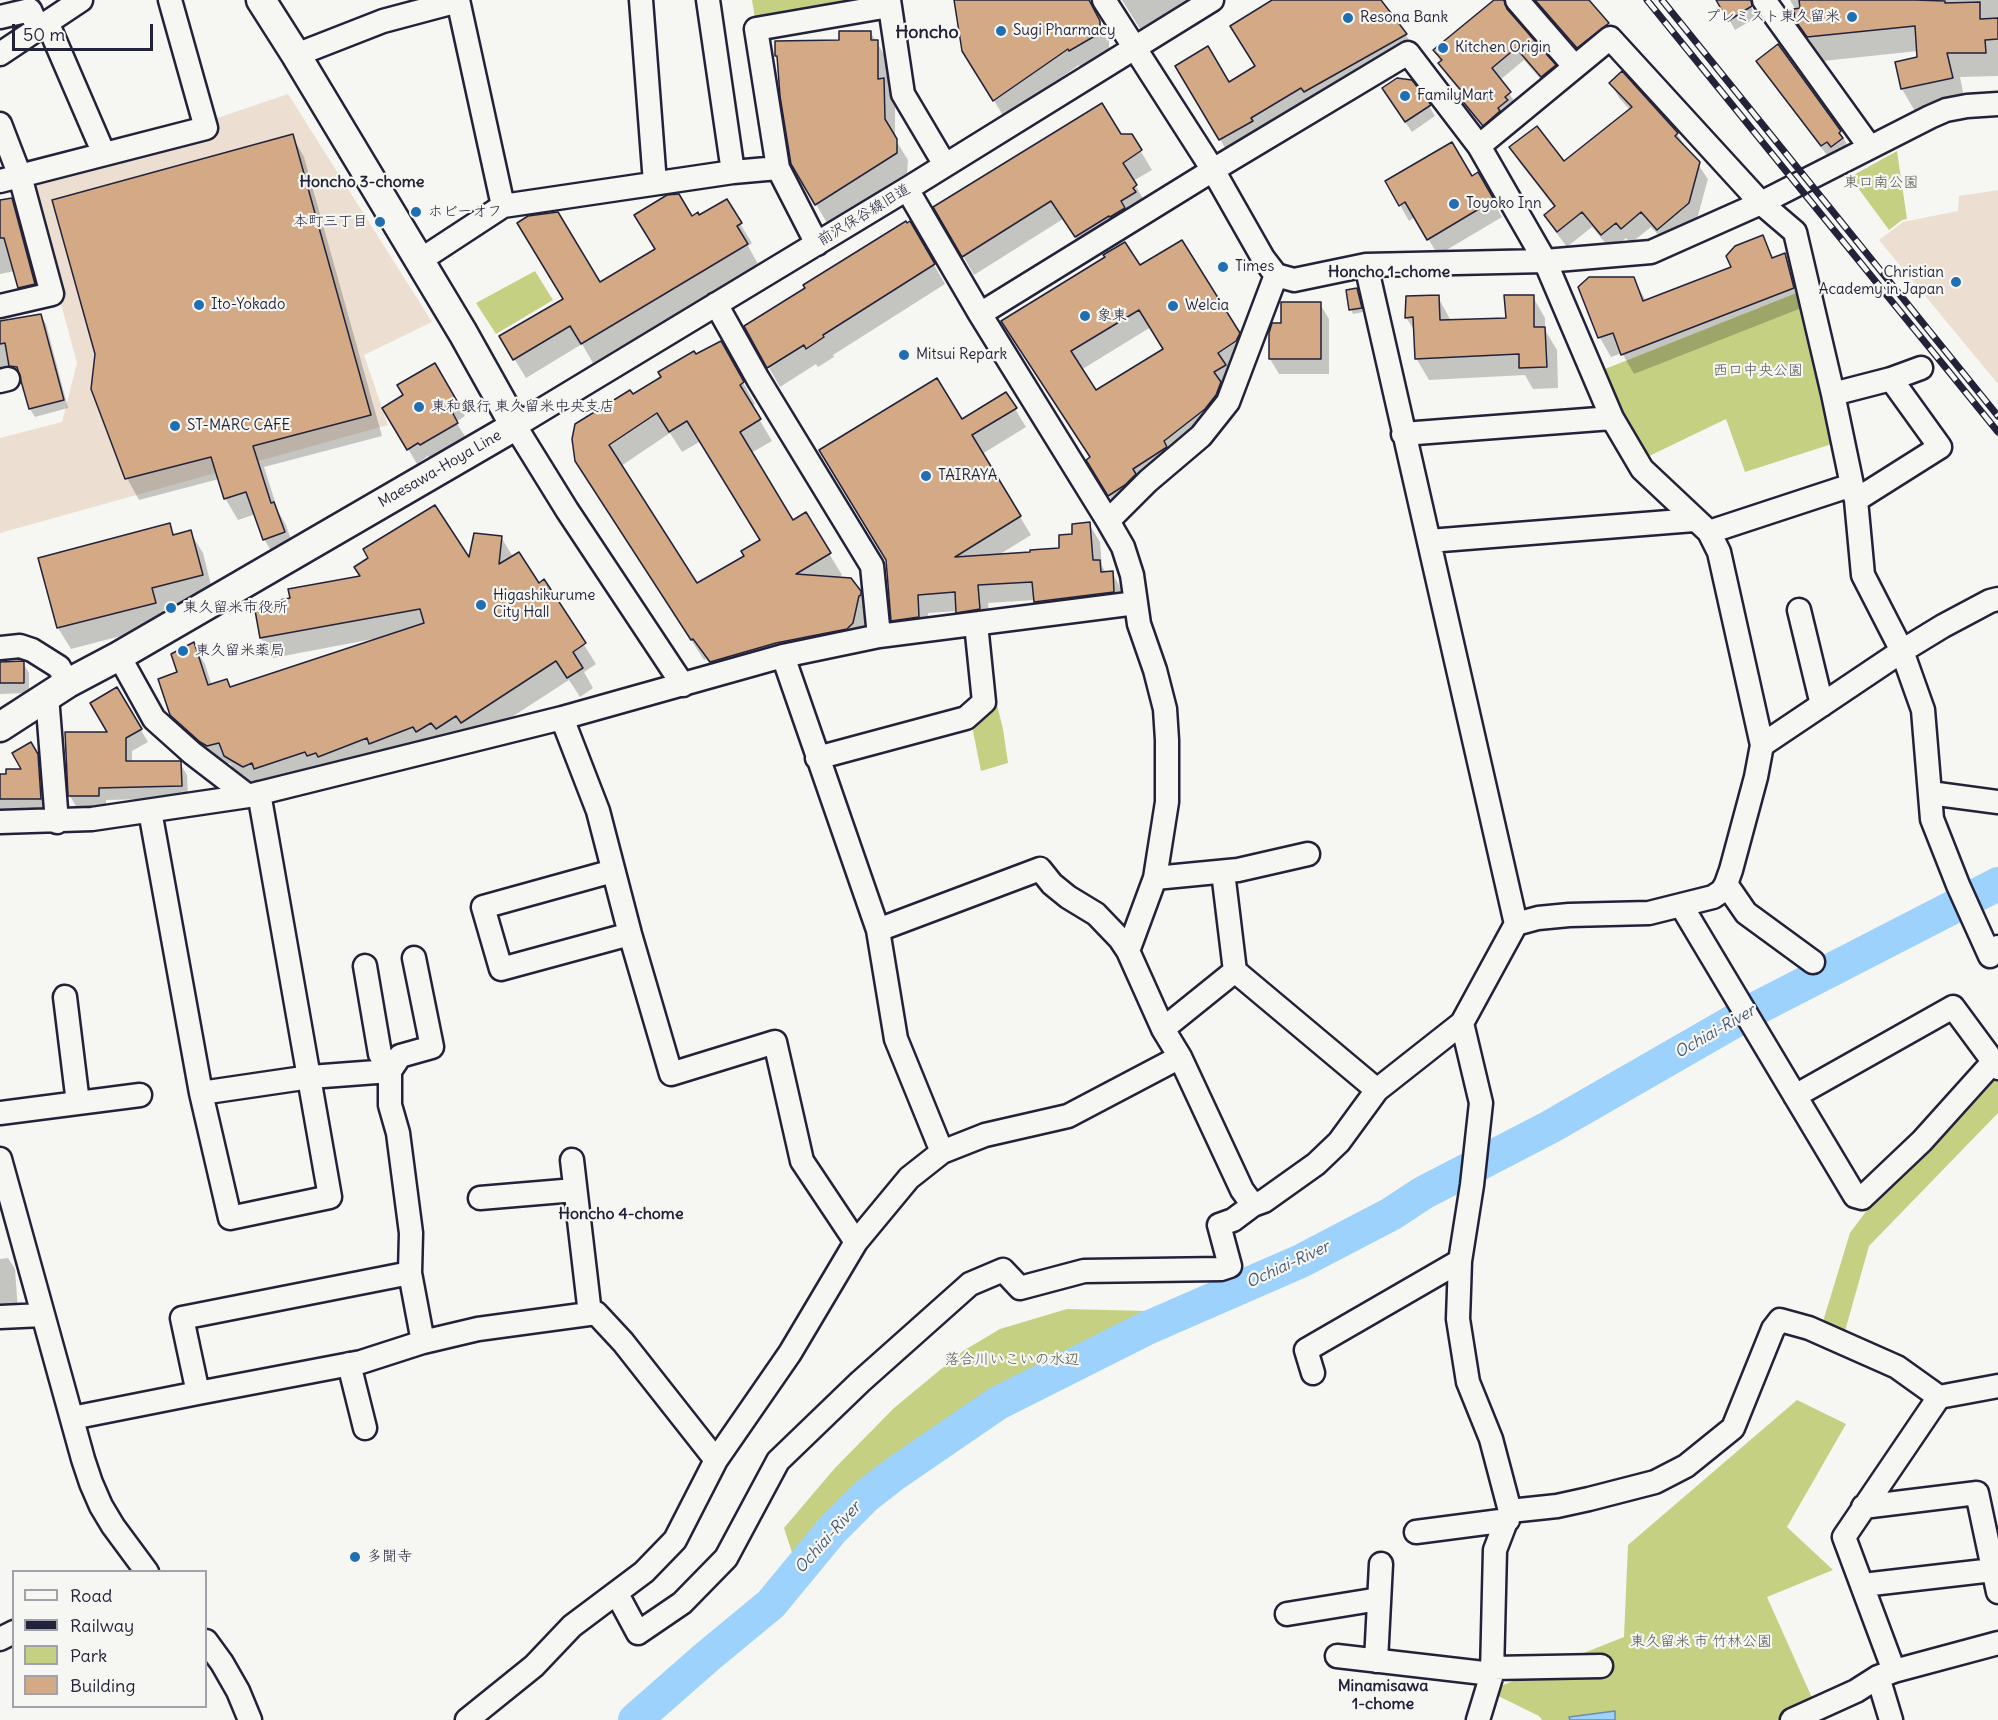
<!DOCTYPE html>
<meta charset="utf-8">
<style>
body{margin:0}
#map{position:relative;width:1998px;height:1720px;overflow:hidden;background:#f6f6f2;font-family:Delius,sans-serif}
canvas{display:block}
.legend{position:absolute;left:12px;top:1570px;width:195px;height:138px;box-sizing:border-box;background:#f6f6f2;border:2px solid #a1a1a9;margin:0;padding:8px 10px;list-style:none;font-size:18px;color:#22223b}
.legend li{display:flex;align-items:center;gap:12px;height:30px}
.legend b{width:30px;border:2px solid #a1a1a9}
.scale{position:absolute;left:12px;top:24px;width:141px;height:27px;box-sizing:border-box;border:3px solid #22223b;border-top:0;padding-left:8px;font-size:18px;line-height:21px;white-space:nowrap;color:#22223b;-webkit-text-stroke:4px #f6f6f2;paint-order:stroke}
</style>
<div id="map">
<canvas width="1998" height="1720"></canvas>
<ul class="legend">
<li><b style="height:8px;background:#f6f6f2"></b>Road</li>
<li><b style="height:8px;background:#22223b"></b>Railway</li>
<li><b style="height:16px;background:#c5d083"></b>Park</li>
<li><b style="height:16px;background:#d4a985"></b>Building</li>
</ul>
<div class="scale">50 m</div>
</div>
<script>
const ctx = document.querySelector('canvas').getContext('2d');
ctx.lineJoin = 'round';
function paint(path, color) {
  ctx.fillStyle = color;
  ctx.fill(path, 'evenodd');
}
function toPath(rows) {
  const path = new Path2D();
  for (const r of rows) {
    path.moveTo(r[0], r[1]);
    for (let i = 2; i < r.length; i += 2) path.lineTo(r[i], r[i + 1]);
  }
  return path;
}
function strokePath(path, color, width, dash) {
  ctx.strokeStyle = color;
  ctx.lineWidth = width;
  ctx.lineCap = dash ? 'butt' : 'round';
  ctx.setLineDash(dash || []);
  ctx.stroke(path);
}
function label(font, color, halo, rows, align = 'center') {
  ctx.font = font + ' Delius,"Klee One",sans-serif';
  ctx.lineWidth = 4.5;
  ctx.setLineDash([]);
  ctx.textBaseline = 'middle';
  ctx.strokeStyle = halo;
  ctx.fillStyle = color;
  for (const [text, x, y, turn = 0] of rows) {
    ctx.save();
    ctx.translate(x, y);
    ctx.rotate((+turn || 0) * Math.PI / 180);
    ctx.textAlign = isNaN(turn) ? turn : align;
    if (halo) ctx.strokeText(text, 0, 0);
    ctx.fillText(text, 0, 0);
    ctx.restore();
  }
}
paint(toPath([
 [288,94,432,322,364,355,388,425,0,533,0,438,62,422,77,363,28,182],
 [1998,190,1998,384,1879,240,1903,222,1958,211,1959,196]
]), '#ecdfd1');
paint(toPath([
 [752,0,885,0,756,24],
 [1897,151,1907,219,1902,220,1889,230,1850,177],
 [535,271,553,300,496,334,476,303],
 [1799,292,1835,443,1745,472,1726,419,1643,459,1600,371],
 [997,705,1003,729,1008,763,981,771,972,726,988,708],
 [1989,1072,1998,1081,1998,1113,1869,1246,1843,1338,1821,1328,1850,1233,1867,1210],
 [1067,1309,1147,1311,1154,1325,998,1403,893,1475,832,1530,798,1571,784,1528,835,1468,894,1408,963,1351,1000,1329],
 [1797,1400,1846,1424,1787,1527,1833,1570,1767,1597,1817,1709,1789,1720,1542,1720,1539,1716,1488,1691,1624,1637,1628,1545]
]), '#c5d083');
const water = toPath([
 [1615,1711,1615,1720,1570,1720,1569,1717,1615,1711]
]);
paint(water, '#9cd2fb');
strokePath(water, '#6b8cae', 1.5);
paint(toPath([
 [955,0,1085,0,1109,38,1109,50,1080,67,1079,65,1004,117,974,68],
 [1122,0,1194,0,1142,32],
 [1274,0,1379,0,1406,35,1416,53,1231,158,1177,66,1229,84,1256,67],
 [1496,0,1520,0,1511,9,1510,15,1554,66,1562,79,1549,89,1524,60,1500,80,1517,105,1491,137,1469,111,1461,98,1464,96,1447,76,1435,50],
 [1531,0,1588,0,1608,24,1615,36,1585,60],
 [1718,0,1747,0,1757,17,1735,30],
 [1790,0,1998,0,1998,76,1960,77,1965,102,1916,113,1902,89,1919,58,1918,51,1823,61,1797,20,1795,9],
 [871,33,888,61,888,88,895,100,895,139,908,160,907,173,827,223,792,163,779,60,776,55],
 [1758,61,1840,132,1848,146,1830,159,1766,75],
 [1611,84,1677,134,1708,179,1697,219,1667,245,1651,227,1631,243,1626,238,1611,250,1592,227,1567,247,1555,231,1546,216,1555,208,1520,163,1511,148,1564,163,1630,110,1620,99],
 [1389,99,1429,106,1435,116,1412,132],
 [1131,135,1152,170,1133,181,1146,204,1087,255,1063,219,974,275,935,207,1120,136],
 [292,136,304,157,382,436,264,467,278,511,286,525,296,554,277,561,264,539,256,514,238,520,225,498,219,479,139,500,127,478],
 [1477,175,1502,217,1438,255,1415,217,1409,221,1387,182,1471,178],
 [11,200,17,210,40,294,25,297,19,287,15,271,0,274,0,202],
 [726,201,752,243,748,246,758,264,593,363,582,344,526,378,501,337,599,284,656,250,699,217],
 [910,223,945,284,833,355,834,357,818,367,816,364,780,387,746,327],
 [1762,237,1774,259,1784,255,1796,274,1804,307,1634,374,1622,353,1611,357,1600,338,1580,288,1633,278,1646,301,1733,268],
 [1140,267,1238,334,1249,353,1231,402,1120,513,1099,479,1091,458,1013,340],
 [1151,327,1164,349,1096,392,1081,370],
 [1357,289,1363,312,1353,314,1351,309],
 [1438,297,1451,321,1507,320,1533,297,1545,318,1545,330,1557,350,1558,388,1533,389,1525,375,1429,380,1416,358,1415,332,1406,317],
 [1320,304,1329,319,1329,374,1279,374,1270,359,1283,324],
 [41,316,46,324,68,408,35,417,30,409,21,374,10,374,0,377,0,323],
 [721,343,755,404,752,407,772,441,751,453,793,522,805,514,842,575,837,579,860,592,872,614,865,645,724,683,706,659,704,660,576,461,632,396],
 [670,433,682,452,701,441,761,541,746,557,696,585,621,466],
 [434,365,465,416,456,422,466,438,430,459,428,456,417,464,384,408,405,396],
 [1015,409,1026,427,982,454,1031,535,997,556,1061,549,1074,535,1089,524,1100,542,1102,566,1106,573,1112,572,1122,591,1124,610,1046,620,1035,600,988,603,990,628,968,630,957,611,928,613,929,635,903,639,893,620,961,421],
 [169,525,175,536,190,532,203,553,214,597,163,610,167,624,71,649,58,628],
 [501,537,513,557,538,585,544,581,596,664,584,672,593,688,580,697,569,680,473,742,255,787,237,776,230,763,220,766,184,736,172,715,179,673,193,644,205,664,212,686,227,681,231,688,373,641,373,639,273,658,261,638,470,561],
 [23,663,29,673,29,693,0,694,0,667],
 [117,689,148,742,132,751,132,763,180,763,187,775,188,798,106,800,106,808,77,808,70,796,109,733],
 [31,744,43,765,46,808,0,810,0,776,23,771],
 [8,1258,15,1269,18,1311,0,1312,0,1259]
]), '#0003');
strokePath(toPath([
 [635,1720,708,1656,771,1604,832,1530,866,1496,893,1475,998,1403,1145,1329,1301,1261,1391,1214,1423,1193,1550,1127,1757,1008,1998,884]
]), '#9cd2fb', 34);
const building = toPath([
 [954,0,1089,0,1100,21,1100,33,1069,51,1068,49,993,101,962,51,954,0],
 [1272,0,1381,0,1407,34,1304,92,1301,88,1251,118,1253,121,1219,140,1175,66,1208,46,1229,82,1255,66,1230,26,1272,0],
 [1494,0,1504,0,1507,9,1556,65,1541,77,1516,48,1492,68,1511,92,1505,97,1508,100,1498,108,1500,111,1483,126,1460,98,1464,94,1438,63,1442,60,1433,50,1494,0],
 [1535,0,1589,0,1609,23,1577,48,1535,0],
 [1716,0,1751,0,1752,6,1728,21,1716,0],
 [1799,0,1915,0,1945,1,1945,3,1980,2,1980,19,1998,18,1998,39,1985,40,1986,53,1947,53,1953,78,1901,89,1895,62,1917,57,1915,26,1807,37,1795,20,1794,9,1800,8,1799,0],
 [839,31,871,31,871,40,878,40,878,79,884,78,885,119,897,139,897,153,815,205,791,164,780,96,777,56,775,56,775,41,839,40,839,31],
 [1778,44,1841,131,1839,133,1843,138,1831,147,1827,142,1821,146,1756,61,1778,44],
 [1622,71,1678,133,1675,136,1700,162,1689,203,1657,230,1641,212,1621,229,1616,223,1601,235,1582,212,1557,232,1544,215,1555,206,1509,147,1537,126,1564,161,1632,107,1609,83,1622,71],
 [1397,78,1412,80,1431,105,1405,122,1382,88,1397,78],
 [1102,103,1121,134,1132,134,1142,150,1123,163,1137,185,1133,188,1136,192,1121,201,1125,208,1110,217,1109,216,1075,237,1051,201,962,257,933,207,1102,103],
 [293,134,371,415,253,446,271,503,274,502,285,532,263,540,246,492,224,499,211,457,125,479,91,389,95,354,52,200,293,134],
 [1452,142,1472,176,1478,172,1494,200,1427,240,1405,202,1399,206,1385,181,1452,142],
 [679,194,692,216,698,212,699,215,727,199,742,223,737,226,748,244,581,344,570,326,513,360,499,336,563,299,517,223,528,216,558,212,600,282,655,249,634,215,667,195,679,194],
 [12,198,35,284,18,288,4,238,0,238,0,200,12,198],
 [906,221,907,223,910,221,935,264,823,335,824,337,806,349,804,345,767,368,744,326,805,288,803,285,906,221],
 [1763,235,1772,258,1785,253,1794,288,1621,355,1613,333,1598,338,1578,287,1589,277,1634,277,1643,301,1731,267,1726,256,1735,246,1763,235],
 [1182,240,1240,333,1236,341,1218,353,1226,365,1214,372,1221,382,1216,395,1205,409,1164,441,1167,447,1133,469,1136,474,1125,485,1108,496,1086,460,1090,457,1001,321,1105,257,1103,255,1125,242,1140,265,1182,240],
 [1139,310,1163,349,1096,390,1071,351,1139,310],
 [1357,288,1362,308,1349,310,1346,290,1357,288],
 [1439,295,1440,320,1506,318,1504,295,1534,295,1534,327,1545,327,1547,367,1519,368,1519,354,1415,359,1413,317,1405,318,1406,296,1439,295],
 [1281,302,1321,302,1321,359,1269,359,1269,333,1272,323,1281,323,1281,302],
 [41,314,64,400,29,409,17,367,9,366,5,343,0,344,0,321,41,314],
 [721,341,744,382,740,385,761,419,740,432,793,520,806,512,831,553,796,574,851,578,861,591,861,595,859,596,853,623,847,629,776,643,710,662,693,639,691,640,575,461,572,439,575,424,630,390,633,394,661,377,658,372,694,351,696,354,721,341],
 [657,413,669,432,687,421,760,540,741,551,744,556,697,583,609,445,657,413],
 [435,363,457,401,449,406,458,423,420,445,418,443,407,450,382,408,403,395,397,385,435,363],
 [937,378,962,419,1006,392,1017,408,972,435,1021,516,955,557,1030,552,1030,550,1059,548,1059,535,1072,534,1072,524,1090,522,1093,560,1100,560,1101,572,1113,571,1114,592,1034,602,1032,582,978,585,980,609,956,613,955,592,918,595,919,617,891,621,886,560,819,450,937,378],
 [435,505,469,557,474,533,502,536,499,564,519,552,539,583,544,579,586,643,573,652,583,668,567,678,556,661,461,723,456,716,436,729,431,723,416,732,413,727,369,744,367,738,318,757,316,753,307,756,305,752,254,769,252,763,243,767,224,756,219,743,207,746,200,742,170,715,158,679,177,672,171,654,194,642,208,685,227,679,230,687,424,623,420,609,260,638,254,605,290,598,288,589,360,576,354,567,368,558,363,549,435,505],
 [170,523,173,535,191,530,203,575,152,588,156,603,57,628,38,558,170,523],
 [24,661,24,683,0,683,0,662,24,661],
 [117,687,142,729,126,738,126,761,181,761,182,786,99,788,99,796,68,796,65,732,107,732,90,703,117,687],
 [31,742,38,754,41,799,0,799,0,774,6,774,6,769,21,769,12,753,31,742]
]);
paint(building, '#d4a985');
strokePath(building, '#22223b', 1.5);
const minor = toPath([
 [458,0,503,206],
 [641,0,655,183],
 [708,0,733,172],
 [889,0,903,94,945,165],
 [1104,0,1213,170,1263,258,1276,275,1294,280,1366,265,1545,261,1651,252,1761,203,1930,117,1946,110,1967,106,1998,104],
 [1517,0,1575,67],
 [1764,0,1869,146],
 [0,17,30,10,38,28],
 [47,22,104,154],
 [0,54,81,0],
 [296,55,383,21,458,1],
 [0,124,20,176,52,294,0,306],
 [1479,146,1610,38,1761,203,1795,232,1833,394,1852,485,1709,532],
 [0,181,206,128,170,0],
 [907,189,980,314,1108,521,1123,547,1132,575,1139,624,1155,670,1165,709,1167,740,1167,802,1155,878,1128,951,1163,1029,1180,1057,1242,1190,1253,1205,1264,1201,1316,1164,1339,1142,1377,1090,1462,1023,1516,924,1366,265],
 [817,244,778,168,756,29,889,6],
 [419,261,503,206,733,172,778,168],
 [716,304,758,379,872,566,879,636],
 [980,314,1213,170,1408,53,1479,146,1545,261,1612,418,1642,469,1709,532,1719,552,1762,745,1756,777,1731,870,1726,884,1722,891,1713,897,1649,913,1569,915,1538,918,1516,924],
 [1891,379,1921,368],
 [0,381,8,379],
 [1833,394,1891,379,1940,447,1856,500],
 [1403,434,1612,418],
 [1852,485,1856,500,1863,575,1902,651,1923,710,1932,819,1958,885,1990,956,1998,947],
 [1108,521,1148,481,1201,436,1228,402,1276,275],
 [1429,541,1694,520],
 [1799,610,1822,705],
 [0,648,20,646,32,650,59,667,68,683],
 [119,656,154,719,192,753,248,796],
 [783,656,878,930,896,1039,942,1152],
 [683,685,567,510,515,426,907,189,1212,0],
 [47,696,57,822],
 [562,718,598,811,630,934,671,1074,775,1042,802,1161,856,1242],
 [1762,745,1902,651,1943,626,1990,601,1998,599],
 [817,758,966,718,984,702,976,624],
 [1930,793,1998,802],
 [150,811,201,1093,230,1218,330,1197,259,793],
 [0,822,92,819,248,796,562,718,783,656,879,636,1136,603],
 [613,871,483,907,501,969,630,934],
 [1223,872,1235,971,1377,1090],
 [1155,878,1238,870,1308,854],
 [1726,884,1746,913,1813,962],
 [1681,905,1855,1196,1862,1198,1922,1141,1993,1062],
 [878,930,1040,869,1052,884,1068,897,1096,914,1120,939,1128,951],
 [365,966,380,1054,390,1071,400,1056,432,1047,414,958],
 [65,997,78,1103],
 [1462,1023,1481,1103,1472,1185,1460,1261,1458,1319,1468,1382,1491,1439,1510,1511,1495,1550,1492,1674,1478,1720],
 [1163,1029,1235,971],
 [1795,1096,1953,1007,1998,1068],
 [0,1113,140,1095],
 [0,1159,83,1459,91,1483,101,1506,113,1526,147,1572],
 [572,1160,590,1314],
 [480,1198,575,1190],
 [0,1317,43,1315],
 [423,1342,478,1329,596,1313,623,1342,716,1460],
 [349,1364,365,1428],
 [1313,1373,1306,1350,1460,1261],
 [198,1393,361,1362,423,1342,410,1273,411,1233,398,1133,390,1105,390,1071,310,1077,201,1093],
 [72,1418,198,1393,182,1318,410,1273],
 [1863,1507,1977,1493,1998,1592],
 [1510,1511,1557,1506,1589,1499,1655,1482,1686,1466,1733,1428,1773,1329,1780,1320,1809,1328,1897,1367,1939,1397],
 [1416,1532,1508,1520],
 [1863,1585,1993,1570],
 [617,1594,638,1633,682,1603,726,1558,778,1461,860,1382,970,1284,1003,1270,1020,1288,1084,1271,1221,1269,1230,1266,1219,1225,1233,1220,1253,1205],
 [1287,1614,1379,1599],
 [0,1639,14,1632],
 [206,1641,222,1663,238,1691,250,1720],
 [1337,1656,1492,1674],
 [1376,1661,1381,1564],
 [1493,1668,1601,1666],
 [1894,1671,1844,1537,1939,1397,1998,1386],
 [1878,1677,1891,1720],
 [467,1720,534,1666,572,1626,644,1572,675,1540,716,1460,790,1353,856,1242,909,1178,942,1152,985,1135,1068,1116,1180,1057],
 [1792,1720,1856,1691,1878,1677,1894,1671,1998,1643]
]);
const major = toPath([
 [0,727,68,683,119,656,515,426,463,333,296,55,261,0]
]);
strokePath(minor, '#22223b', 27);
strokePath(major, '#22223b', 33);
strokePath(minor, '#f6f6f2', 22);
strokePath(major, '#f6f6f2', 28);
const rail = toPath([
 [1647,0,1998,432],
 [1662,0,1998,416]
]);
strokePath(rail, '#22223b', 7);
strokePath(rail, '#f6f6f2', 4.5, [14]);
for (const [x, y, r, color] of [
 [1852,17,6,"#1f6fb2"],
 [1348,18,6,"#1f6fb2"],
 [1001,31,6,"#1f6fb2"],
 [1443,48,6,"#1f6fb2"],
 [1405,96,6,"#1f6fb2"],
 [1454,204,6,"#1f6fb2"],
 [416,212,6,"#1f6fb2"],
 [380,222,6,"#1f6fb2"],
 [1223,267,6,"#1f6fb2"],
 [1956,282,6,"#1f6fb2"],
 [199,305,6,"#1f6fb2"],
 [1173,306,6,"#1f6fb2"],
 [1085,316,6,"#1f6fb2"],
 [904,355,6,"#1f6fb2"],
 [419,407,6,"#1f6fb2"],
 [175,426,6,"#1f6fb2"],
 [926,476,6,"#1f6fb2"],
 [481,605,6,"#1f6fb2"],
 [171,608,6,"#1f6fb2"],
 [183,651,6,"#1f6fb2"],
 [355,1557,6,"#1f6fb2"]
]) {
  const dot = new Path2D();
  dot.arc(x, y, r, 0, 2 * Math.PI);
  ctx.fillStyle = color;
  ctx.fill(dot);
  strokePath(dot, '#f6f6f2', 2);
}
label('15px', '#22223b', '#f6f6f2', [
 ["プレミスト東久留米",1840,17,"right"],
 ["Resona Bank",1360,18],
 ["Sugi Pharmacy",1013,31],
 ["Kitchen Origin",1455,48],
 ["FamilyMart",1417,96],
 ["Toyoko Inn",1466,204],
 ["ホビーオフ",428,212],
 ["本町三丁目",368,222,"right"],
 ["Times",1235,267],
 ["Christian",1944,273,"right"],
 ["Academy in Japan",1944,290,"right"],
 ["Ito-Yokado",211,305],
 ["Welcia",1185,306],
 ["象東",1097,316],
 ["Mitsui Repark",916,355],
 ["東和銀行 東久留米中央支店",431,407],
 ["ST-MARC CAFE",187,426],
 ["TAIRAYA",938,476],
 ["Higashikurume",493,596],
 ["City Hall",493,613],
 ["東久留米市役所",183,608],
 ["東久留米薬局",195,651],
 ["多聞寺",367,1557]
], 'left');
label('15px', '#535651', '#f6f6f2', [
 ["東口南公園",1881,183],
 ["西口中央公園",1758,371],
 ["落合川いこいの水辺",1012,1360],
 ["東久留米 市 竹林公園",1701,1642]
]);
label('15px', '#22223b', '#f6f6f2', [
 ["前沢保谷線旧道",864,215,-31],
 ["Maesawa-Hoya Line",440,469,-30]
]);
label('bold 16px', '#22223b', '#f6f6f2', [
 ["Honcho 3-chome",362,182],
 ["Honcho 1-chome",1389,272],
 ["Honcho 4-chome",621,1214],
 ["Minamisawa",1383,1686],
 ["1-chome",1383,1704]
]);
label('italic 16px', '#475775', '#f6f6f2', [
 ["Ochiai-River",1715,1032,-30],
 ["Ochiai-River",1288,1265,-25],
 ["Ochiai-River",828,1538,-48]
]);
label('bold 18px', '#22223b', '#f6f6f2', [
 ["Honcho",927,33]
]);
</script>
